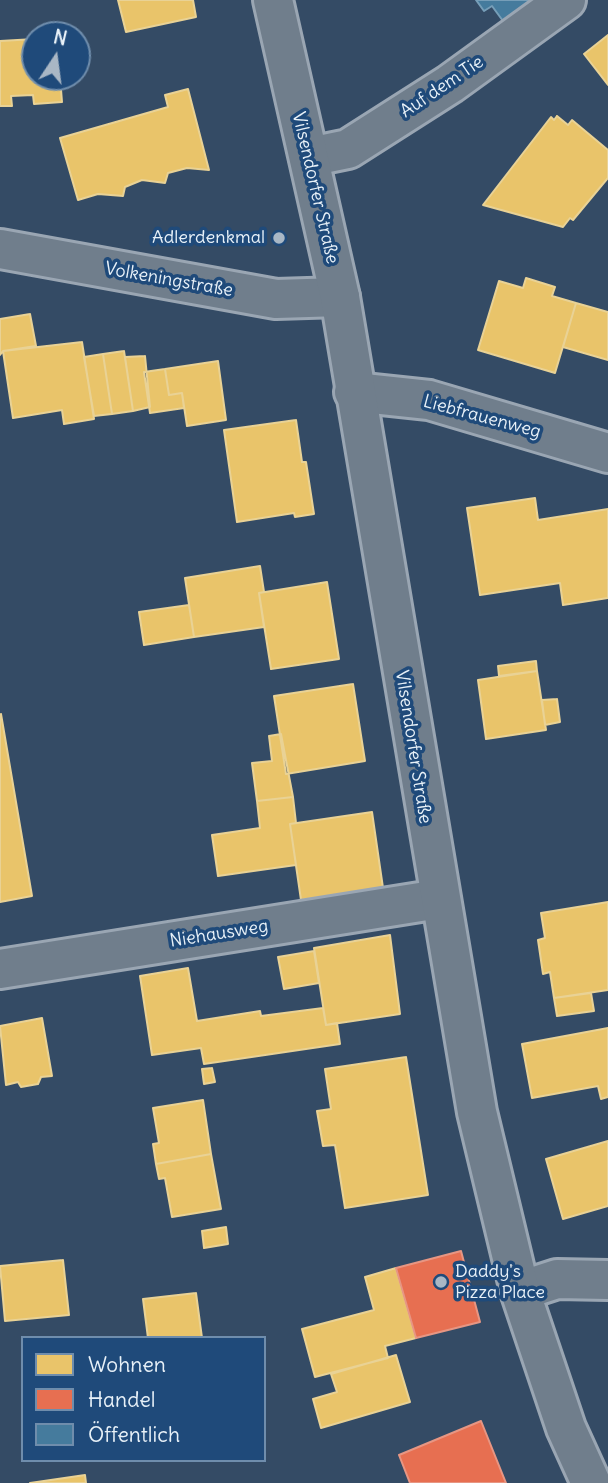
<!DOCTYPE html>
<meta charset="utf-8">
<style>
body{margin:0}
#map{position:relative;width:608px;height:1483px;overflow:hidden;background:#344b65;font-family:Delius,sans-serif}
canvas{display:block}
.legend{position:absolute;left:21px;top:1336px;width:245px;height:126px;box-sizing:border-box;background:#1f4a7a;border:2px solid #6f8dac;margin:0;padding:9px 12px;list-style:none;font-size:21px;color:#e8f1f8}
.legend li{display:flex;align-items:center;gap:14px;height:35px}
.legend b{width:35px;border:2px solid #6f8dac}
.north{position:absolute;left:21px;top:21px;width:70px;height:70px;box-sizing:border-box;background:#1f4a7a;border:2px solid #6f8dac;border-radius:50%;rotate:13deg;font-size:19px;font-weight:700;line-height:28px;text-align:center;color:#e8f1f8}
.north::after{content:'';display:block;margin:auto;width:24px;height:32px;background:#a9b7c5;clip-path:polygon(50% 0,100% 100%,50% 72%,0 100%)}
</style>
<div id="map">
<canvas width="608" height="1483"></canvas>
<ul class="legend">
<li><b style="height:19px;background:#e9c46a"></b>Wohnen</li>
<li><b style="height:19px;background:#e76f51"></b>Handel</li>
<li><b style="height:19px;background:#457b9d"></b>Öffentlich</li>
</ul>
<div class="north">N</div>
</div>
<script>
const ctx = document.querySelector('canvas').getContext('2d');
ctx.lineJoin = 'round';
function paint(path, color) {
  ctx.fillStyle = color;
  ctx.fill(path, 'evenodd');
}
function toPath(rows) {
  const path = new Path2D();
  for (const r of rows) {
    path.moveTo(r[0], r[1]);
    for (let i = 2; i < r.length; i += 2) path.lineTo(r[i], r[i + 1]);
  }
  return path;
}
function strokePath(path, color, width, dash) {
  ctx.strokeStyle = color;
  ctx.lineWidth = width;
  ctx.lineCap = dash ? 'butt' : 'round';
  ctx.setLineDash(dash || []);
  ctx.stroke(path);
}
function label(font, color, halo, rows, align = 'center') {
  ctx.font = font + ' Delius,sans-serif';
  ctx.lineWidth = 7;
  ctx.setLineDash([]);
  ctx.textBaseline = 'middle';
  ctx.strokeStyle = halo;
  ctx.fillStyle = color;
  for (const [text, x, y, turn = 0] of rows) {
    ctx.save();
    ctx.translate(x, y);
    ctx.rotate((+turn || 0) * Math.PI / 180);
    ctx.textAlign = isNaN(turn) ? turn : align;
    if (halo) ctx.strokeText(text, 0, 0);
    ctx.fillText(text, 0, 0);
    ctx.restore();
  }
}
const homes = toPath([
 [118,0,193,0,196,17,126,32,118,0],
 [608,35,608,85,584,54,608,35],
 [35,39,35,77,60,77,62,102,34,104,33,95,11,96,12,106,0,106,0,41,35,39],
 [188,89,209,170,187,168,168,173,165,183,142,180,125,187,123,196,98,194,78,200,60,138,168,107,165,95,188,89],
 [557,116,568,125,572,120,608,150,608,178,573,220,570,218,563,227,483,205,551,117,554,120,557,116],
 [526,278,555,287,552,296,576,303,555,373,478,350,499,281,523,288,526,278],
 [576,303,608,312,608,360,563,347,576,303],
 [30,314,36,346,3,351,0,355,0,319,30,314],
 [82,342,94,419,64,424,62,410,13,418,3,351,82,342],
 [124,351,133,411,112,414,103,354,124,351],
 [103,354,112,414,94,416,84,357,103,354],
 [145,356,150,407,133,411,125,357,145,356],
 [218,361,226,420,187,426,182,393,169,395,165,369,218,361],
 [165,369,169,395,182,393,184,408,150,413,144,372,165,369],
 [296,420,302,462,306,462,314,514,295,517,294,513,237,522,224,430,296,420],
 [535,498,538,520,608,509,608,598,563,605,560,583,480,595,467,508,535,498],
 [260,566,264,592,259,593,264,627,194,637,185,578,260,566],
 [327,582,339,659,271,669,259,593,327,582],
 [189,605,194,637,144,645,139,612,189,605],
 [536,661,537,671,499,676,498,666,536,661],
 [537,671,546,730,486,739,478,680,537,671],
 [353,684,365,761,286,774,274,696,353,684],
 [557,699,560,722,545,725,542,700,557,699],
 [1,714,32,896,0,902,0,715,1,714],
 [281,734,293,797,257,801,252,763,272,761,269,736,281,734],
 [293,797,296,823,290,824,296,865,218,876,212,835,260,828,257,801,293,797],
 [372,812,383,888,301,900,290,824,372,812],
 [608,902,608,990,554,998,550,972,543,974,538,940,545,938,541,913,608,902],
 [390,935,400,1014,326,1025,314,948,390,935],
 [314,951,319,983,284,989,278,957,314,951],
 [188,968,197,1021,260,1011,261,1016,323,1008,326,1025,337,1023,340,1044,204,1064,201,1048,152,1055,140,976,188,968],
 [591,993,594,1011,557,1016,554,998,591,993],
 [42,1018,52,1076,41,1077,38,1084,21,1087,18,1082,6,1085,0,1026,42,1018],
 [608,1028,608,1097,601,1099,598,1086,532,1098,522,1044,608,1028],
 [406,1057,428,1195,345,1208,335,1145,323,1146,317,1111,331,1109,325,1069,406,1057],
 [212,1068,215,1082,204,1084,202,1069,212,1068],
 [203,1100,211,1154,156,1164,153,1144,159,1143,153,1108,203,1100],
 [608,1141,608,1206,563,1219,546,1159,608,1141],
 [211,1154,221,1209,172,1217,165,1178,159,1179,156,1164,211,1154],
 [226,1227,228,1244,204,1248,202,1231,226,1227],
 [63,1260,69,1315,5,1321,0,1266,63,1260],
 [396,1268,416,1338,385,1346,388,1358,315,1377,302,1329,374,1310,365,1277,396,1268],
 [196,1293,202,1338,148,1338,143,1299,196,1293],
 [396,1355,410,1402,321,1428,313,1399,337,1392,331,1374,396,1355],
 [85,1475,86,1483,30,1483,85,1475]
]);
paint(homes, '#e9c46a');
strokePath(homes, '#e9d295', 2);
const shops = toPath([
 [461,1251,480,1322,416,1338,396,1268,461,1251],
 [481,1421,506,1483,410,1483,399,1455,481,1421]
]);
paint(shops, '#e76f51');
strokePath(shops, '#e79683', 2);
const public = toPath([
 [476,0,532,0,503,21,492,6,484,11,476,0]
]);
paint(public, '#457b9d');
strokePath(public, '#769eb8', 2);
const minor = toPath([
 [309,157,348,149,450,84,566,0],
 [0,249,276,299,340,297],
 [354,392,429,400,608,453],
 [0,969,439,899],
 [520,1291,557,1279,608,1280]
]);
const secondary = toPath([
 [273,0,340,297,477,1112,520,1291,566,1428,591,1483]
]);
strokePath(minor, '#9aa6b3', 44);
strokePath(secondary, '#9aa6b3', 44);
strokePath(minor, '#707e8c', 38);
strokePath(secondary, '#707e8c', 38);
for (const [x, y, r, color] of [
 [279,238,7,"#a9b7c5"],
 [441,1282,7,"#a9b7c5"]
]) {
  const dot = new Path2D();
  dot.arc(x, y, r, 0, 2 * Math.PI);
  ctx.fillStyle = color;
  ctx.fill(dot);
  strokePath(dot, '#1f4a7a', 2.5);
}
label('18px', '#e8f1f8', '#1f4a7a', [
 ["Auf dem Tie",442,87,-34],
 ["Vilsendorfer Straße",315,188,77],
 ["Volkeningstraße",169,280,10],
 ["Liebfrauenweg",482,417,15],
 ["Vilsendorfer Straße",413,747,81],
 ["Niehausweg",219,934,-9]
]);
label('18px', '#e8f1f8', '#1f4a7a', [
 ["Adlerdenkmal",265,238],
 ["Daddy's",455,1272,"left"],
 ["Pizza Place",455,1293,"left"]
], 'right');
</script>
